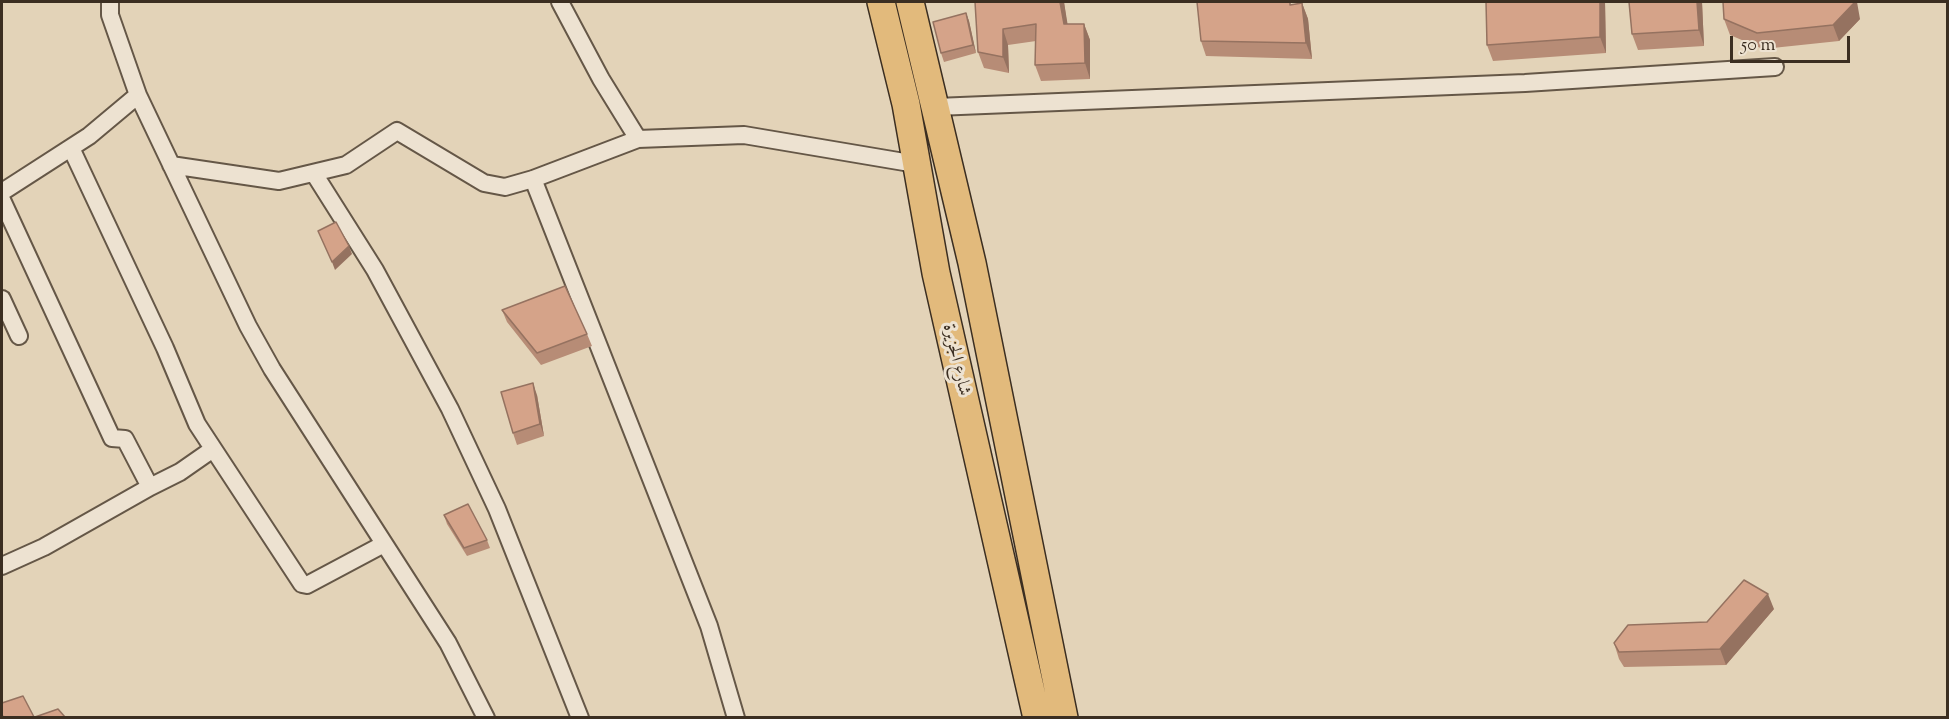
<!DOCTYPE html>
<meta charset="utf-8">
<style>
body{margin:0}
#map{position:relative;width:1949px;height:719px;overflow:hidden;background:#e3d3b8;font-family:"Sorts Mill Goudy",serif}
canvas{display:block}
.frame{position:absolute;inset:0;border:3px solid #3b2e21;pointer-events:none}
.scale{position:absolute;left:1730px;top:36px;width:120px;height:27px;box-sizing:border-box;border:3px solid #3b2e21;border-top:0;padding-left:8px;font-size:18px;line-height:21px;white-space:nowrap;color:#3b2e21;-webkit-text-stroke:4px #ede2d1;paint-order:stroke}
</style>
<div id="map">
<canvas width="1949" height="719"></canvas>
<div class="frame"></div>
<div class="scale">50 m</div>
</div>
<script>
const ctx = document.querySelector('canvas').getContext('2d');
ctx.lineJoin = 'round';
function toPath(rows) {
  const path = new Path2D();
  for (const r of rows) {
    path.moveTo(r[0], r[1]);
    for (let i = 2; i < r.length; i += 2) path.lineTo(r[i], r[i + 1]);
  }
  return path;
}
function strokePath(path, color, width, dash) {
  ctx.strokeStyle = color;
  ctx.lineWidth = width;
  ctx.lineCap = dash ? 'butt' : 'round';
  ctx.setLineDash(dash || []);
  ctx.stroke(path);
}
function paint(path, color) {
  ctx.fillStyle = color;
  ctx.fill(path, 'evenodd');
}
function label(font, color, halo, rows, align = 'center') {
  ctx.font = font + ' "Sorts Mill Goudy",Amiri,serif';
  ctx.lineWidth = 6;
  ctx.setLineDash([]);
  ctx.textBaseline = 'middle';
  ctx.strokeStyle = halo;
  ctx.fillStyle = color;
  for (const [text, x, y, turn = 0] of rows) {
    ctx.save();
    ctx.translate(x, y);
    ctx.rotate((+turn || 0) * Math.PI / 180);
    ctx.textAlign = isNaN(turn) ? turn : align;
    if (halo) ctx.strokeText(text, 0, 0);
    ctx.fillText(text, 0, 0);
    ctx.restore();
  }
}
const street = toPath([
 [110,2,110,15,138,95,248,326,272,369,448,643,486,718],
 [560,2,601,79,638,139,744,135,916,164],
 [936,107,1525,83,1775,67],
 [71,148,165,348,197,424,302,584,307,585,384,544],
 [171,165,279,181,346,165,397,131,484,183,505,187,533,179,638,139],
 [315,175,375,270,450,409,497,509,580,718],
 [533,179,709,626,736,718],
 [2,192,89,136,138,95],
 [2,200,112,438,125,439,150,487,180,472,213,449],
 [2,299,19,336],
 [2,566,44,547,150,487]
]);
const primary = toPath([
 [881,2,906,104,936,273,1037,718],
 [910,2,972,263,1064,718]
]);
strokePath(street, '#655747', 20);
strokePath(primary, '#3b2e21', 30);
strokePath(street, '#ede2d1', 16);
strokePath(primary, '#e2ba7c', 27);
paint(toPath([
 [975,2,1064,2,1067,24,1084,24,1090,40,1090,79,1041,81,1035,65,1036,41,1008,45,1009,73,984,68,978,52],
 [1486,2,1605,2,1606,53,1493,61,1487,45],
 [1629,2,1702,2,1704,46,1638,50,1632,34],
 [1302,3,1308,19,1312,59,1206,56,1201,41,1294,4],
 [966,13,969,21,976,53,944,62,941,53],
 [1724,19,1860,19,1839,41,1763,49,1730,35],
 [502,310,587,334,592,346,541,365,507,322],
 [537,395,544,436,517,445,513,433],
 [444,515,487,540,490,548,467,556,447,524],
 [1774,609,1726,665,1624,667,1619,659,1614,643,1707,622]
]), '#b78c76');
paint(toPath([
 [1060,2,1064,2,1070,39,1064,24],
 [1600,2,1605,2,1606,53,1600,37],
 [1697,2,1702,2,1704,46,1699,30],
 [1854,2,1857,2,1860,19,1839,41,1833,25],
 [1302,3,1308,19,1312,59,1306,43],
 [966,13,969,21,976,53,973,45],
 [1084,24,1090,40,1090,79,1085,63],
 [1003,29,1008,45,1009,73,1003,57],
 [349,246,352,254,335,270,332,262],
 [533,383,537,395,544,436,540,424],
 [1768,594,1774,609,1726,665,1720,649]
]), '#957260');
const building = toPath([
 [975,2,1060,2,1064,24,1084,24,1085,63,1035,65,1036,24,1003,29,1003,57,978,52,975,2],
 [1197,2,1290,2,1290,5,1302,3,1306,43,1201,41,1197,2],
 [1486,2,1600,2,1600,37,1487,45,1486,2],
 [1629,2,1697,2,1699,30,1632,34,1629,2],
 [1723,2,1854,2,1854,3,1833,25,1757,33,1724,19,1723,2],
 [966,13,973,45,941,53,933,22,966,13],
 [336,222,349,246,332,262,318,231,336,222],
 [565,286,587,334,537,353,502,310,565,286],
 [533,383,540,424,513,433,501,392,533,383],
 [468,504,487,540,464,548,444,515,468,504],
 [1744,580,1768,594,1720,649,1619,652,1614,643,1628,625,1707,622,1744,580],
 [23,696,34,717,3,717,2,714,2,703,23,696],
 [58,709,65,717,35,717,58,709]
]);
paint(building, '#d5a389');
strokePath(building, '#957260', 1.5);
label('18px', '#3b2e21', '#ede2d1', [
 ["شارع الجزيرة",955,360,77]
]);
</script>
